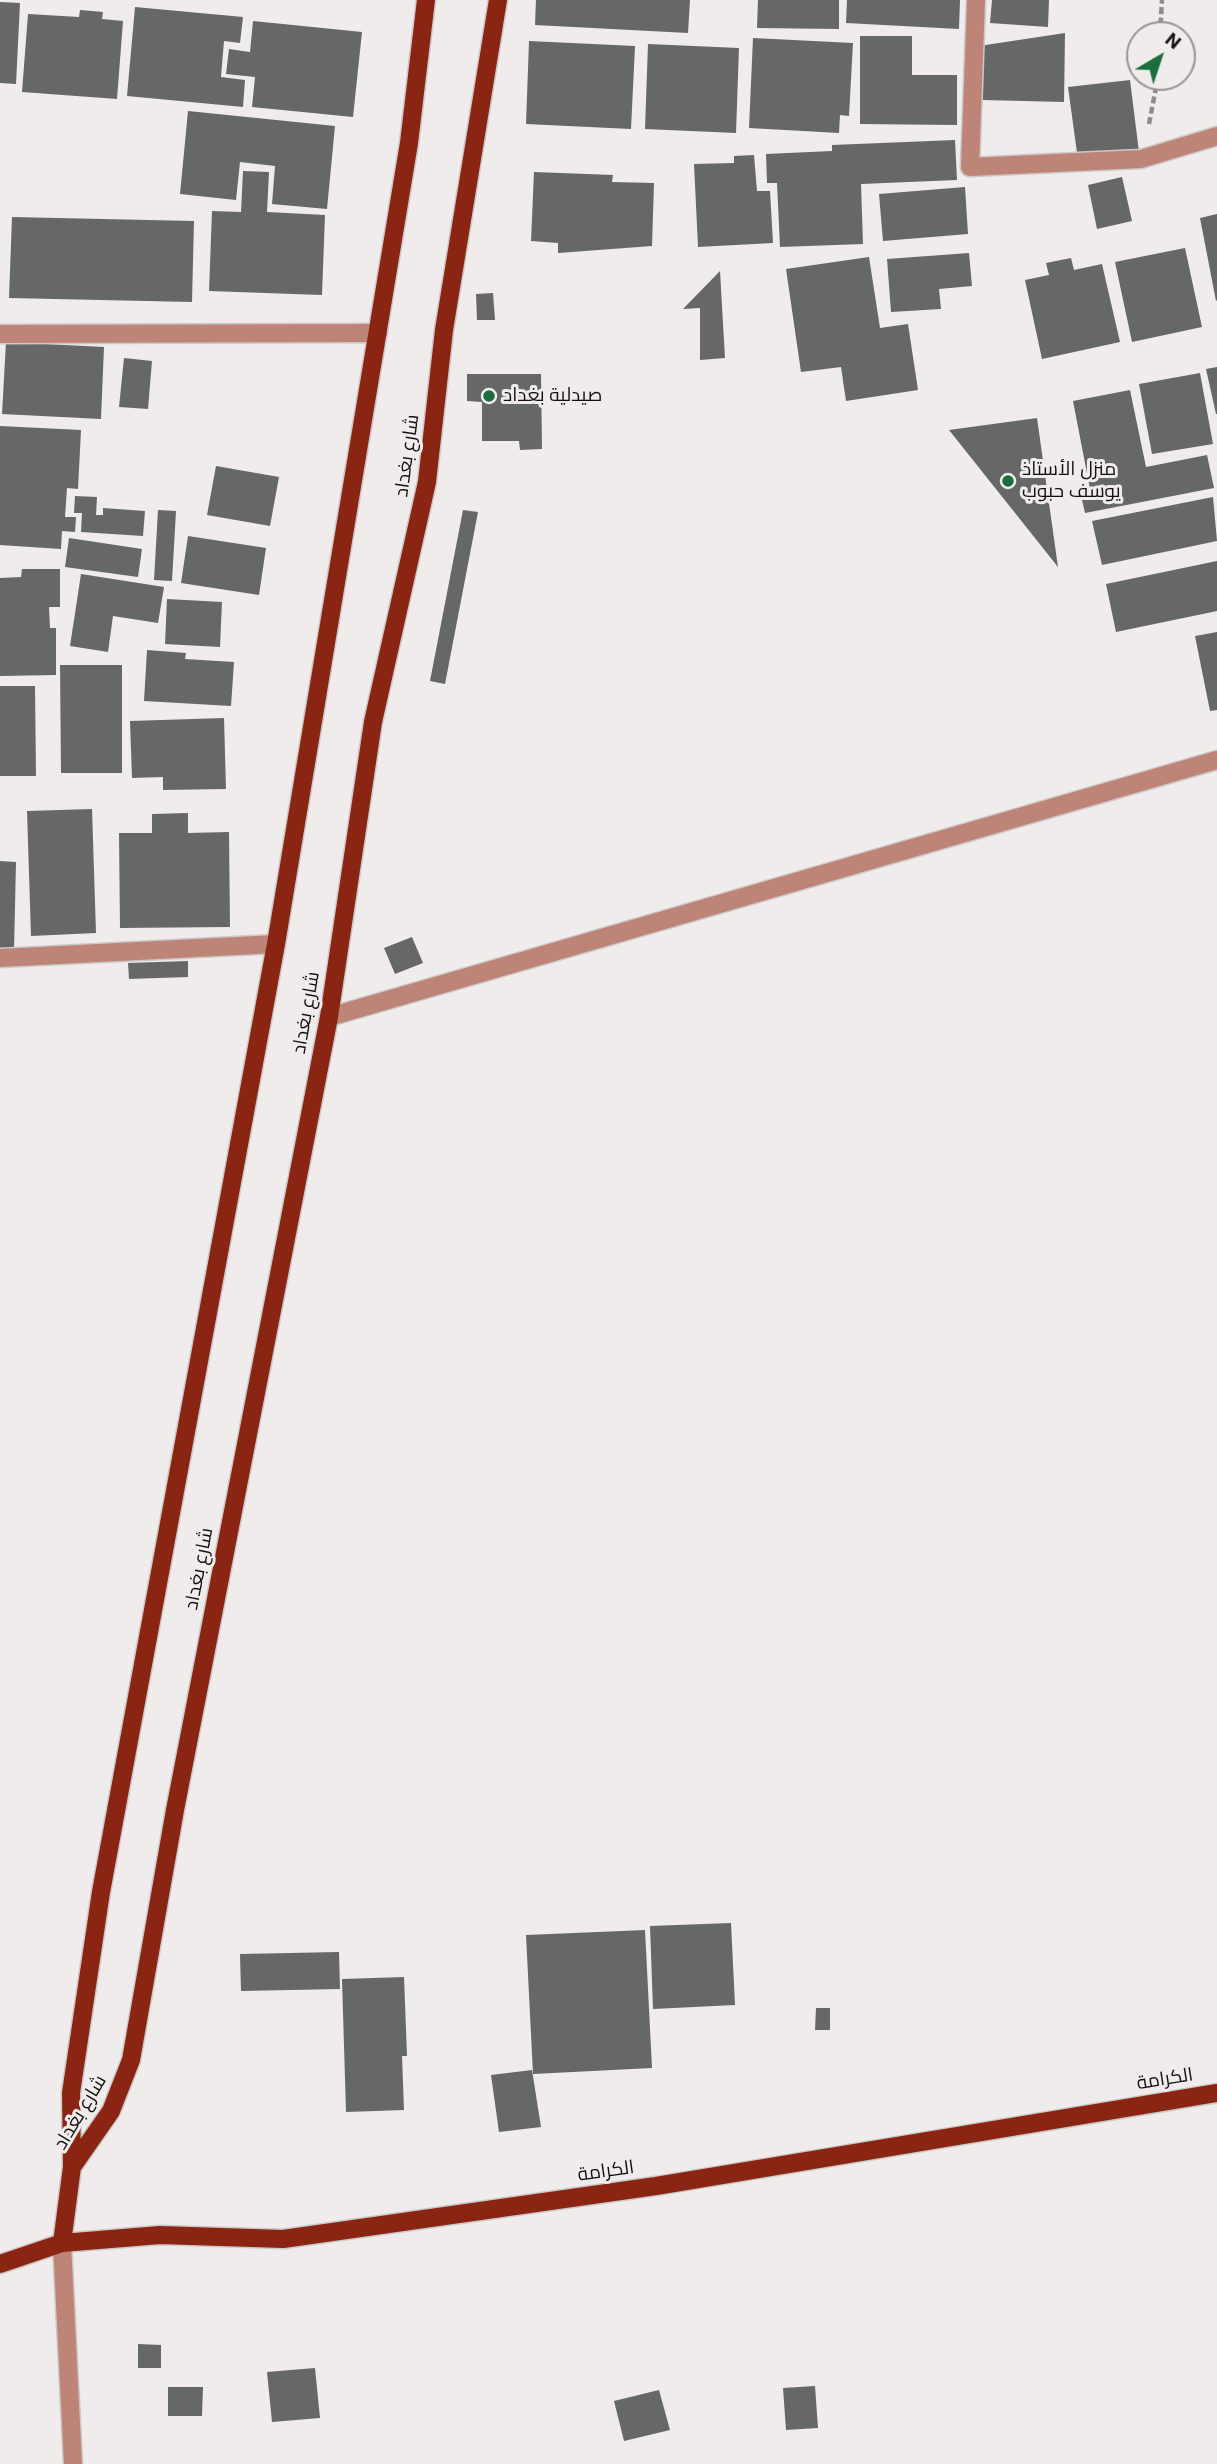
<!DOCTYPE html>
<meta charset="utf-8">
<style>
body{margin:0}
#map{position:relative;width:1217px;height:2464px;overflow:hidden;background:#efeceb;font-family:Roboto,sans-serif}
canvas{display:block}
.north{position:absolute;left:1126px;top:21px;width:70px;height:70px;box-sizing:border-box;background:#efeceb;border:2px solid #979493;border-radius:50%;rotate:39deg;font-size:19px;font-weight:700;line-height:28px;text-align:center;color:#121010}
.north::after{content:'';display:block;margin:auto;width:24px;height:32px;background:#1c6e3f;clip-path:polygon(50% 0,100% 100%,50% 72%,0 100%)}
</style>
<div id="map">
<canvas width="1217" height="2464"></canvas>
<div class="north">N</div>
</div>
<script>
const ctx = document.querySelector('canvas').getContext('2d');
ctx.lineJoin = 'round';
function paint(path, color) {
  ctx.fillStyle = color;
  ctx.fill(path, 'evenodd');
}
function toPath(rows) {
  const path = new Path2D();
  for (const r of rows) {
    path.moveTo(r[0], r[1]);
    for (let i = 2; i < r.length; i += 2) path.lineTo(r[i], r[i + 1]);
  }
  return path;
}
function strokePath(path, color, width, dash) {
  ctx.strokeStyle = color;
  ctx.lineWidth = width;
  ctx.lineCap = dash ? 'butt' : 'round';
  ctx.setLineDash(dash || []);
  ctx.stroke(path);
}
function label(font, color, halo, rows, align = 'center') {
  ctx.font = font + ' Roboto,Cairo,sans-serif';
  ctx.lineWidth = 6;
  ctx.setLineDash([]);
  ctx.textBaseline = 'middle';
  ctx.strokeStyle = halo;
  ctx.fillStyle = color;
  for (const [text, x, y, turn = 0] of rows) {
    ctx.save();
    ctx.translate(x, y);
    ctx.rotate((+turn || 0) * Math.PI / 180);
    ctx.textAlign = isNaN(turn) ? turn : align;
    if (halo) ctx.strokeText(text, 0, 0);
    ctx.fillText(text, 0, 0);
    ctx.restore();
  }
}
paint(toPath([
 [536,0,690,0,688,33,535,25],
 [758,0,839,0,839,29,757,28],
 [847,0,960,0,959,29,846,23],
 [992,0,1049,0,1048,27,990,23],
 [0,2,20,3,16,84,0,83],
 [135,7,243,17,240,43,224,41,221,77,245,80,243,107,127,96],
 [80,10,103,12,102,19,123,21,117,99,22,92,28,14,79,17],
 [253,21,362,32,353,117,252,107,255,77,226,74,229,49,250,52],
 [1065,33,1064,102,983,100,979,46],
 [860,36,912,36,912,75,957,75,957,125,860,124],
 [753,38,853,43,849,116,840,115,839,133,749,128],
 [529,41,635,46,631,129,526,124],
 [648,44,739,48,736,133,645,129],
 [1130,80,1139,152,1078,160,1068,87],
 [188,111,335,126,327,209,272,204,275,166,240,162,236,200,180,194],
 [955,140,957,180,861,184,863,244,780,247,777,183,767,183,766,154,832,151,832,145],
 [754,155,757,191,770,191,773,243,698,247,694,164,734,163,734,156],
 [243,171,269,172,267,212,325,215,322,295,209,291,212,211,241,212],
 [534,172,613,175,612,182,654,183,652,246,558,253,558,243,531,241],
 [1122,177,1132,221,1097,229,1088,185],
 [965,187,968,234,883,241,879,194],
 [1217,214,1217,300,1216,301,1200,218],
 [12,217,194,221,192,302,9,298],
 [1185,248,1202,327,1132,342,1115,262],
 [969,253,972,286,939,289,941,309,891,312,887,259],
 [869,257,880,328,908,324,918,390,846,401,841,367,801,372,786,269],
 [1071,258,1074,270,1102,264,1120,342,1042,359,1025,280,1049,275,1046,263],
 [720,271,725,358,700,360,700,308,683,309],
 [493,293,495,320,477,320,476,294],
 [6,342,104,347,101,419,2,414],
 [124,358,152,361,148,409,119,407],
 [1217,367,1217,414,1216,414,1206,369],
 [1200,373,1213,444,1152,454,1139,384],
 [467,374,541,374,542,449,520,450,519,441,482,441,482,402,467,401],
 [1130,390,1146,467,1207,455,1214,488,1085,513,1080,491,1090,489,1073,401],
 [1037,418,1058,567,949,430],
 [0,426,81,430,78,489,67,488,65,517,76,517,75,532,62,531,61,549,0,545],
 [216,466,279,477,270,526,207,515],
 [75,496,97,497,96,515,103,515,103,508,145,511,143,536,81,532,82,513,74,513],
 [1213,497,1217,541,1102,565,1092,521],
 [158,510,176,511,172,581,154,580],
 [463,510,478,512,445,684,430,681],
 [188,536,266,548,259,595,181,583],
 [69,538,142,549,138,577,65,567],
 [1217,561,1217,611,1116,632,1106,584],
 [22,569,60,569,60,607,49,607,50,628,56,628,56,675,0,676,0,578,21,577],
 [81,574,164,587,158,623,113,616,108,652,70,646],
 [167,599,222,602,220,647,165,644],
 [1217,632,1217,710,1210,711,1195,636],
 [147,650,186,653,185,659,234,662,231,706,144,701],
 [60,665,122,665,122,773,61,773],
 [0,686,35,686,36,776,0,776],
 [224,718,226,789,163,790,163,777,132,778,130,721],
 [92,809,96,933,31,936,27,811],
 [188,813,188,833,229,832,230,927,120,928,119,833,152,833,152,814],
 [0,861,16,862,14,951,0,951],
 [412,937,423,963,395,974,384,948],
 [188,961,188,977,129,979,128,963],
 [731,1923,735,2005,653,2009,650,1926],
 [645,1930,652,2068,533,2074,526,1935],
 [339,1952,340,1989,241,1991,240,1954],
 [404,1977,407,2056,402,2056,404,2110,346,2112,342,1979],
 [816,2008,830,2008,830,2030,815,2030],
 [532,2070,541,2127,499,2132,491,2075],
 [138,2344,161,2345,161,2368,138,2368],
 [315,2368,320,2418,272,2422,267,2372],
 [815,2386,818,2428,786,2430,783,2388],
 [168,2387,203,2387,202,2416,168,2416],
 [659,2390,670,2430,624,2441,614,2401]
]), '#656866');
const minor = toPath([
 [976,0,970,167,1141,159,1217,136],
 [0,334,378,333],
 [0,958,276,944],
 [329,1017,1217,760],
 [62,2243,73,2464]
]);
const major = toPath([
 [72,2167,111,2111,131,2060,175,1810,329,1017,373,722,427,482,444,330,498,0],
 [62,2243,72,2167,71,2093,101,1892,276,944,409,143,426,0],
 [0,2264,62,2243,160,2235,283,2239,656,2186,1217,2093]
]);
strokePath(minor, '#ccc9c8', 21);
strokePath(major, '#ccc9c8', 21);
strokePath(toPath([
 [1160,35,1162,0],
 [1149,124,1158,77]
]), '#8e8c8b', 4.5, [7, 3.5]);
strokePath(minor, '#be8478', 18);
strokePath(major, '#8a2513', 18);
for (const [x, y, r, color] of [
 [489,396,7,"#1c6e3f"],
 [1008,481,7,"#1c6e3f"]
]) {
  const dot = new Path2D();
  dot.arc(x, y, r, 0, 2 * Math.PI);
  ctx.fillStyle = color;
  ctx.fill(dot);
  strokePath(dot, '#efeceb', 2.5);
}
label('19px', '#121010', '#efeceb', [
 ["صيدلية بغداد",503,396],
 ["منزل الأستاذ",1022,470],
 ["يوسف حبوب",1022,492]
], 'left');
label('19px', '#121010', '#efeceb', [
 ["شارع بغداد",408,456,-82],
 ["شارع بغداد",307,1013,-80],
 ["شارع بغداد",200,1569,-79],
 ["الكرامة",1165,2080,-9],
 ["شارع بغداد",81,2113,-59],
 ["الكرامة",606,2172,-8]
]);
</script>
